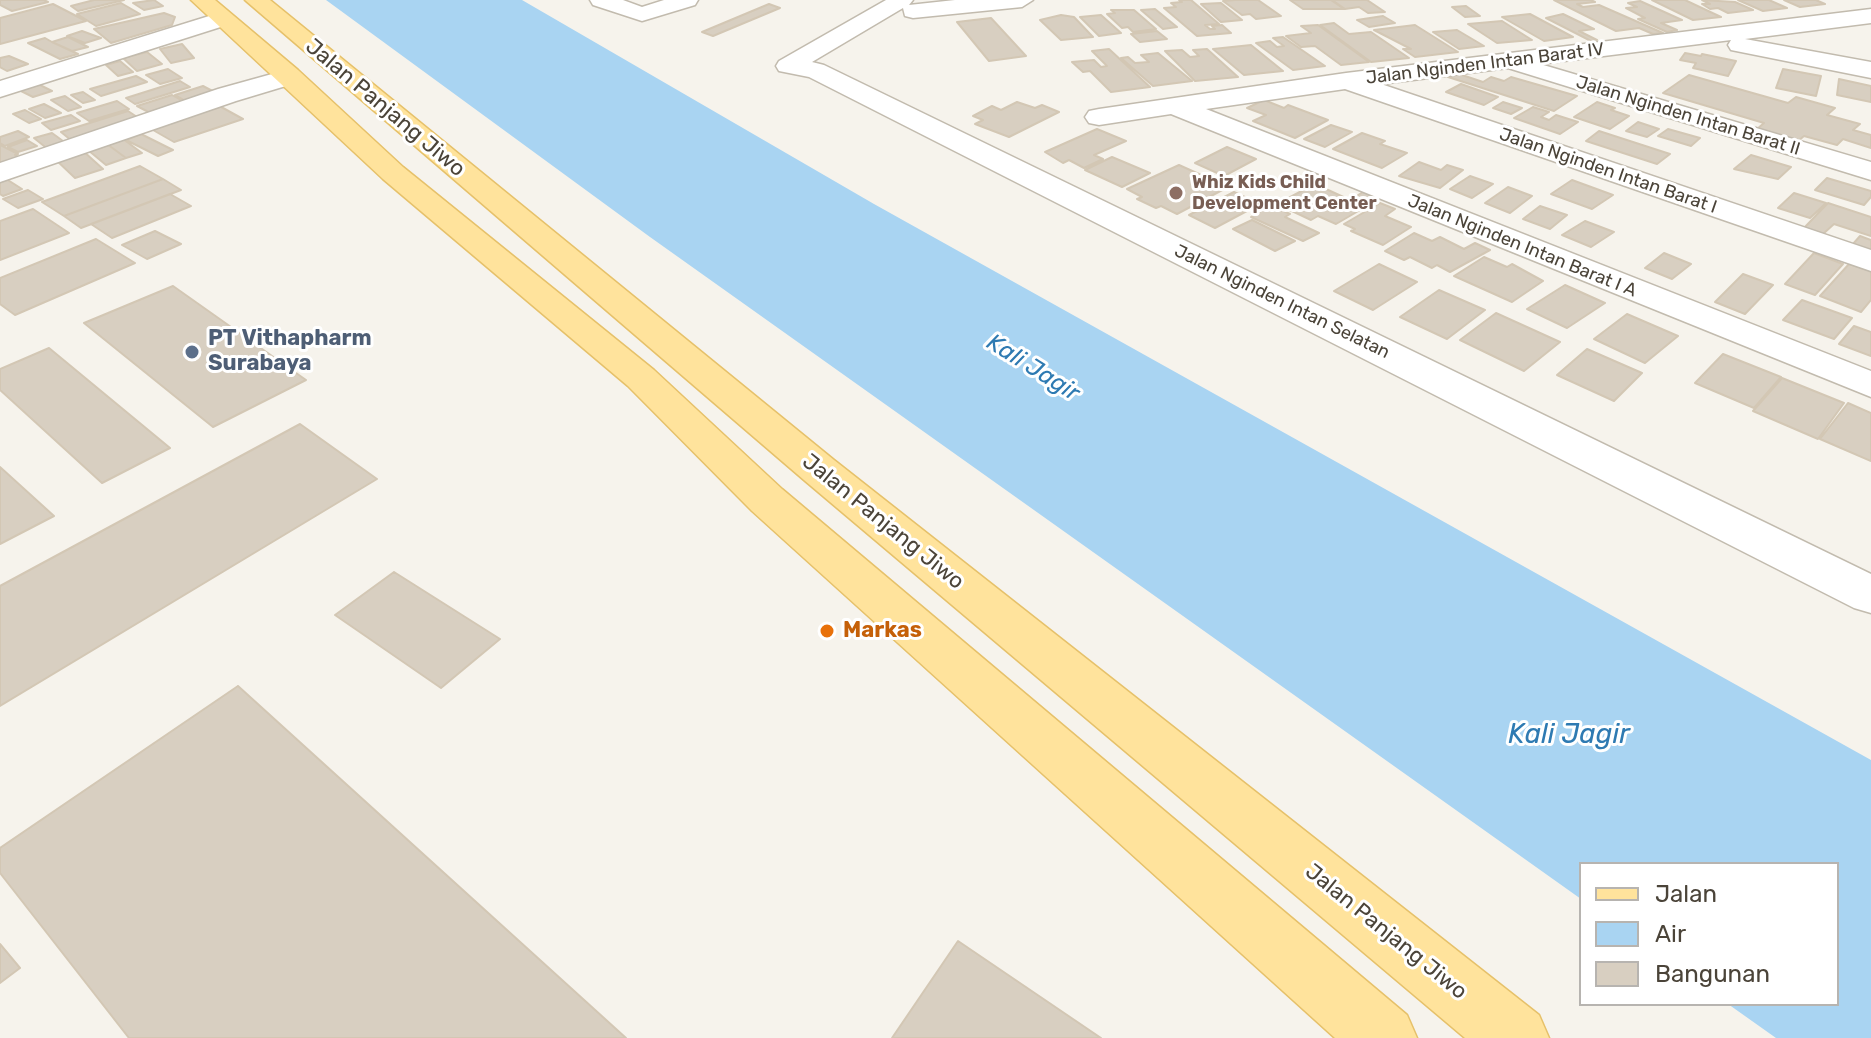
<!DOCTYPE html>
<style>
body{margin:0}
#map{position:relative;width:1871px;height:1038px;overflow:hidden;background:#f6f3ec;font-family:Rubik,sans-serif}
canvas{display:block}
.legend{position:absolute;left:1579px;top:862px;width:260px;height:144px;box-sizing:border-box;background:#fff;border:2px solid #b7b4b0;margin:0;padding:10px 14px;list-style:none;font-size:24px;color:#4b4439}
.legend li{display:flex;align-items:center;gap:16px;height:40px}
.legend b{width:40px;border:2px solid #b7b4b0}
</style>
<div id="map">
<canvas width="1871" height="1038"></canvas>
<ul class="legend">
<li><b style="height:10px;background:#ffe39c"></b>Jalan</li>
<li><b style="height:22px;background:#a9d4f2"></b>Air</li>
<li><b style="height:22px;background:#d8cfc1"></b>Bangunan</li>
</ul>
</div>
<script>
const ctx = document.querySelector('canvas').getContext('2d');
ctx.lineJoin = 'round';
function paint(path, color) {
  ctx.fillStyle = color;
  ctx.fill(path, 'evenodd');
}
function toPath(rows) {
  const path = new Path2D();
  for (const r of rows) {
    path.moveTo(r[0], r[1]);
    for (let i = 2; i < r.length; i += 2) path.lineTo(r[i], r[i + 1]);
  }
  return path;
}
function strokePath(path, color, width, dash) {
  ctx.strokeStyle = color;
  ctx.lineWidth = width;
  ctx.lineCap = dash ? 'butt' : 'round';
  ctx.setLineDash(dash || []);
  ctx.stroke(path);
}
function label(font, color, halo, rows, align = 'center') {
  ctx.font = font + ' Rubik,sans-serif';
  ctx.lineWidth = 6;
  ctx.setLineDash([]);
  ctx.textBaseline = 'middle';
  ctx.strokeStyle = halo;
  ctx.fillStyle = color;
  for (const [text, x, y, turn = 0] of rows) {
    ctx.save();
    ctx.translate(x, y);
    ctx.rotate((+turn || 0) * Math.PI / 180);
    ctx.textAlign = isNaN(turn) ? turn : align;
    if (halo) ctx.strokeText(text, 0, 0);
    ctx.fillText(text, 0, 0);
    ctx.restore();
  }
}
paint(toPath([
 [326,0,522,0,874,204,1871,760,1871,1038,1776,1038,1728,1004,1837,1004,1837,864,1581,864,1581,899,650,237]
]), '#a9d4f2');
const building = toPath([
 [0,0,44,0,48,2,12,11,0,5,0,0],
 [94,0,124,0,78,11,71,6,94,0],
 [154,0,163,6,144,10,133,3,154,0],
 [1179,0,1191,0,1219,24,1205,25,1210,29,1215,29,1212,26,1222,25,1231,33,1197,36,1164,8,1176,7,1171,3,1182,2,1179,0],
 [1235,0,1258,0,1281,16,1256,19,1250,14,1242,15,1223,1,1235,0],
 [1290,0,1331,0,1344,9,1303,9,1290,0],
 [1332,0,1367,0,1385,12,1368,13,1359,7,1345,9,1332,0],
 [1554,0,1591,0,1595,2,1577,4,1583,7,1599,5,1663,33,1653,34,1639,28,1616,31,1554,0],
 [1652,0,1685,0,1721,17,1693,20,1652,0],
 [1702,0,1735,2,1753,10,1728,13,1718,8,1710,9,1702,4,1710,4,1702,0],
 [1738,0,1769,0,1787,8,1763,11,1738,0],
 [1784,0,1816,0,1825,4,1800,7,1784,0],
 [1640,1,1682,20,1661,23,1677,30,1667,32,1638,19,1645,18,1626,8,1637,7,1628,3,1640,1],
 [121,3,140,14,96,26,77,14,121,3],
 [1221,3,1242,20,1221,22,1201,4,1221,3],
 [53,4,86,21,0,44,0,18,53,4],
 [769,4,780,8,713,36,702,32,769,4],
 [1466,6,1480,16,1465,17,1452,7,1466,6],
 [1155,9,1177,27,1163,29,1141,10,1155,9],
 [1111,10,1134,10,1156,29,1133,32,1128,27,1122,28,1107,14,1115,13,1111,10],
 [164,13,175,17,172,25,111,43,94,29,164,13],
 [1530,14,1573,37,1544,41,1502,17,1530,14],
 [1563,14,1594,29,1579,31,1597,40,1591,41,1546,18,1563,14],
 [1061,15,1074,17,1093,37,1061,40,1040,20,1061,15],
 [1101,15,1121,33,1099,36,1080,17,1101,15],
 [1383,16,1395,23,1369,27,1357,20,1383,16],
 [991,18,1026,56,989,61,957,22,991,18],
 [1502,21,1532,40,1497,43,1468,24,1502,21],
 [1334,23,1349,34,1371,32,1409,58,1371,62,1320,25,1334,23],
 [1318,25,1369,62,1341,65,1315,46,1301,47,1286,36,1311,33,1301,26,1318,25],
 [1415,25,1458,52,1415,57,1403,49,1411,49,1374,30,1415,25],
 [1457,30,1484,46,1459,49,1433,32,1457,30],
 [82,31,101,38,85,43,67,36,82,31],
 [1157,31,1167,39,1140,42,1131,34,1157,31],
 [68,37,88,47,72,51,52,42,68,37],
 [1283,37,1325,66,1293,70,1256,43,1270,41,1277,47,1284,46,1273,38,1283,37],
 [45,38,52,42,78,54,60,59,28,43,45,38],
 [182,44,194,58,171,63,160,49,182,44],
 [1251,45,1283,71,1244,75,1213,49,1251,45],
 [1109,49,1150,87,1111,92,1090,71,1083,72,1072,62,1094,60,1101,67,1107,66,1092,51,1109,49],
 [1207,49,1238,77,1195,81,1165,51,1182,50,1190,57,1199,56,1193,50,1207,49],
 [147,52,162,64,137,71,123,58,147,52],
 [1158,53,1192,81,1153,86,1121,58,1128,57,1135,63,1149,62,1141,55,1158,53],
 [1685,53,1701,56,1702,54,1736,61,1728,76,1693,68,1696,63,1680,60,1685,53],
 [9,56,28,64,7,71,0,67,0,58,9,56],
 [120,61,133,72,118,76,106,65,120,61],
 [168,69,182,78,160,84,146,75,168,69],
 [1783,69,1821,76,1816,96,1776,88,1783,69],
 [1456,73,1483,82,1491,77,1504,81,1511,77,1577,96,1554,111,1448,77,1456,73],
 [1689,75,1788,103,1796,97,1835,108,1827,115,1860,124,1853,130,1871,135,1871,148,1843,139,1837,145,1804,136,1797,142,1756,130,1764,123,1663,93,1689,75],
 [136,76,147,82,101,96,90,89,136,76],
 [1839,79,1871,86,1871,102,1837,95,1839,79],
 [180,81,190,87,135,104,126,98,180,81],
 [38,84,52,91,33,97,19,90,38,84],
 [1461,84,1498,97,1484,105,1446,92,1461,84],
 [203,86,220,95,191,104,175,95,203,86],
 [83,92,95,100,83,103,71,95,83,92],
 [172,95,190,105,156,116,137,106,172,95],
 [65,96,81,107,68,111,51,100,65,96],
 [1264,100,1284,108,1288,105,1328,120,1295,138,1253,121,1266,115,1247,108,1264,100],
 [117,101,129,109,89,121,77,113,117,101],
 [1017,102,1035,108,1042,105,1059,112,1009,137,975,124,983,120,973,116,992,106,1001,110,1017,102],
 [1503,102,1522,108,1511,114,1493,108,1503,102],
 [1597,102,1615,108,1611,110,1629,116,1610,129,1574,117,1597,102],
 [214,103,243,119,174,142,146,126,214,103],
 [44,104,61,113,45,118,29,109,44,104],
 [1533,107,1549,112,1541,117,1549,120,1556,115,1578,122,1560,134,1514,118,1533,107],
 [25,110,41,119,29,123,13,114,25,110],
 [128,111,140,119,72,141,61,132,128,111],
 [71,115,80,121,51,130,42,123,71,115],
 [1638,122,1659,129,1647,137,1626,131,1638,122],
 [1331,125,1352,132,1325,147,1304,139,1331,125],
 [1097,129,1126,141,1094,155,1103,159,1084,168,1069,160,1063,163,1045,152,1097,129],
 [1668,129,1700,138,1691,146,1658,136,1668,129],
 [18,131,29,137,5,146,0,143,0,137,18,131],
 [1599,131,1670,154,1657,164,1586,141,1599,131],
 [52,133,67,144,49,150,34,138,52,133],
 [1362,133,1385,141,1380,144,1407,153,1382,168,1333,149,1362,133],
 [141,134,173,150,158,156,126,140,141,134],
 [123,139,142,153,126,158,107,144,123,139],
 [27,140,37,146,18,152,8,147,27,140],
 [107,144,126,158,106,165,88,150,107,144],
 [0,145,18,154,15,155,20,158,0,166,0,145],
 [1227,147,1256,159,1224,176,1195,163,1227,147],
 [82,150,103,169,75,178,54,158,82,150],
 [1751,155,1791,167,1778,179,1734,169,1751,155],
 [1112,157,1150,173,1122,187,1085,170,1112,157],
 [1419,162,1441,170,1447,165,1463,170,1440,188,1399,176,1419,162],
 [1179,165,1228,187,1177,214,1161,206,1156,208,1137,199,1142,197,1127,189,1179,165],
 [140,166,163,179,64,216,42,202,140,166],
 [0,175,22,189,3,196,0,194,0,175],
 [1470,176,1493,184,1472,198,1450,189,1470,176],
 [1827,178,1871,191,1871,197,1864,205,1815,190,1827,178],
 [163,179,181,190,81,228,64,216,163,179],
 [1572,180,1613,195,1592,209,1551,194,1572,180],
 [1315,184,1350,200,1363,192,1379,199,1336,224,1318,216,1311,220,1277,204,1315,184],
 [1508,187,1532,196,1510,213,1485,203,1508,187],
 [28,190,43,199,18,208,3,199,28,190],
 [1234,192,1260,204,1215,228,1189,215,1234,192],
 [1794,193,1826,203,1810,218,1778,208,1794,193],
 [170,194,191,206,112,238,91,224,170,194],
 [1380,203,1395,209,1385,216,1411,227,1383,245,1351,231,1355,229,1344,224,1380,203],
 [1828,203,1871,217,1871,236,1834,224,1823,234,1804,228,1828,203],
 [1271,205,1290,214,1285,217,1319,233,1303,241,1251,217,1271,205],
 [1540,206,1567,215,1550,229,1523,219,1540,206],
 [33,209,69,233,0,260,0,221,33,209],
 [1252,220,1295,241,1275,251,1233,229,1252,220],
 [1585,221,1614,232,1591,247,1562,235,1585,221],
 [155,231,181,244,147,259,122,245,155,231],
 [1414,233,1432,241,1440,237,1464,249,1475,243,1490,250,1450,272,1437,265,1432,268,1410,257,1404,260,1385,251,1414,233],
 [1860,236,1871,240,1871,250,1853,244,1860,236],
 [96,239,135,263,15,315,0,304,0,278,96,239],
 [1664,253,1691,264,1672,279,1645,268,1664,253],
 [1814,253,1843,264,1815,295,1785,284,1814,253],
 [1484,257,1507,267,1512,264,1543,281,1512,302,1454,276,1484,257],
 [1379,264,1417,282,1373,310,1334,291,1379,264],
 [1849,264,1871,271,1871,300,1861,312,1820,296,1849,264],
 [1743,274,1773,285,1745,314,1715,302,1743,274],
 [1565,285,1605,303,1567,328,1527,309,1565,285],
 [173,286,306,380,213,427,84,323,173,286],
 [1439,290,1485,310,1447,339,1400,317,1439,290],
 [1802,300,1852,318,1834,339,1783,320,1802,300],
 [1496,313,1560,342,1524,371,1460,340,1496,313],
 [1627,314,1678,336,1645,363,1594,339,1627,314],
 [1854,326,1871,332,1871,356,1839,344,1854,326],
 [49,348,170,448,102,483,0,390,0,369,49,348],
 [1587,349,1642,373,1614,401,1557,375,1587,349],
 [1723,354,1781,377,1754,408,1695,383,1723,354],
 [1782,378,1844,403,1818,439,1753,411,1782,378],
 [1848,403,1871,413,1871,461,1820,439,1848,403],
 [300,424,377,479,0,706,0,586,300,424],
 [0,467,54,516,0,544,0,467],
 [394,572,500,639,441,688,335,615,394,572],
 [238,686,626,1038,129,1038,0,873,0,848,238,686],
 [958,941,1101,1038,892,1038,958,941],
 [0,944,20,968,0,983,0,944]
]);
paint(building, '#d8cfc1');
strokePath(building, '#d3c7b4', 2);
const minor = toPath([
 [590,0,623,0,642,7,664,0,698,0,695,5,642,21,593,5,590,0],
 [886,0,913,0,909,5,955,0,1033,0,1022,7,913,18,905,16,903,8,812,62,824,65,1871,574,1871,613,1854,608,809,77,779,71,776,66,779,61,886,0],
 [1871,9,1871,23,1745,39,1871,62,1871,78,1731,50,1728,45,1731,40,1540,64,1871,162,1871,180,1508,68,1381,84,1871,250,1871,271,1345,89,1206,109,1871,371,1871,397,1171,114,1099,125,1089,123,1085,117,1089,111,1099,109,1346,73,1871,9],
 [222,12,230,14,233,19,230,24,0,97,0,81,222,12],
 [290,69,299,72,303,77,299,82,236,101,0,182,0,163,218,89,290,69]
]);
const major = toPath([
 [191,0,215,0,298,70,403,167,654,370,782,489,1407,1015,1417,1038,1335,1038,752,511,628,386,383,179,191,0],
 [245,0,270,0,834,460,1539,1015,1549,1038,1465,1038,804,480,245,0]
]);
strokePath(minor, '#c2bbae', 3);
strokePath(major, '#e6c16a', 3);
paint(minor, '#fff');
paint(major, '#ffe39c');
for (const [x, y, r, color] of [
 [1176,193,8,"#8d6e63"],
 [192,352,8,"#5c6f8a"],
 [827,631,8,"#e8710a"]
]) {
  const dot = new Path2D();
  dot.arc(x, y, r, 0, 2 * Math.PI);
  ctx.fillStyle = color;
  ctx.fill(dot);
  strokePath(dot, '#fff', 3);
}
label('18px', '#4b4439', '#fff', [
 ["Jalan Nginden Intan Barat IV",1485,64,-7],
 ["Jalan Nginden Intan Barat II",1688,116,17],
 ["Jalan Nginden Intan Barat I",1608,171,19],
 ["Jalan Nginden Intan Barat I A",1522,246,22],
 ["Jalan Nginden Intan Selatan",1282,302,26]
]);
label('bold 18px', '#785e54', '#fff', [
 ["Whiz Kids Child",1192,183],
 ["Development Center",1192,204]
], 'left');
label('22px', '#4b4439', '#fff', [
 ["Jalan Panjang Jiwo",385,108,40],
 ["Jalan Panjang Jiwo",883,522,39],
 ["Jalan Panjang Jiwo",1386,932,39]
]);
label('bold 22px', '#4e5e75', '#fff', [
 ["PT Vithapharm",208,339],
 ["Surabaya",208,364]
], 'left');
label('bold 22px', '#c56008', '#fff', [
 ["Markas",843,631]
], 'left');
label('italic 24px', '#2e7ab2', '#fff', [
 ["Kali Jagir",1033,368,32]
]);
label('italic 28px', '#2e7ab2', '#fff', [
 ["Kali Jagir",1569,735]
]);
</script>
